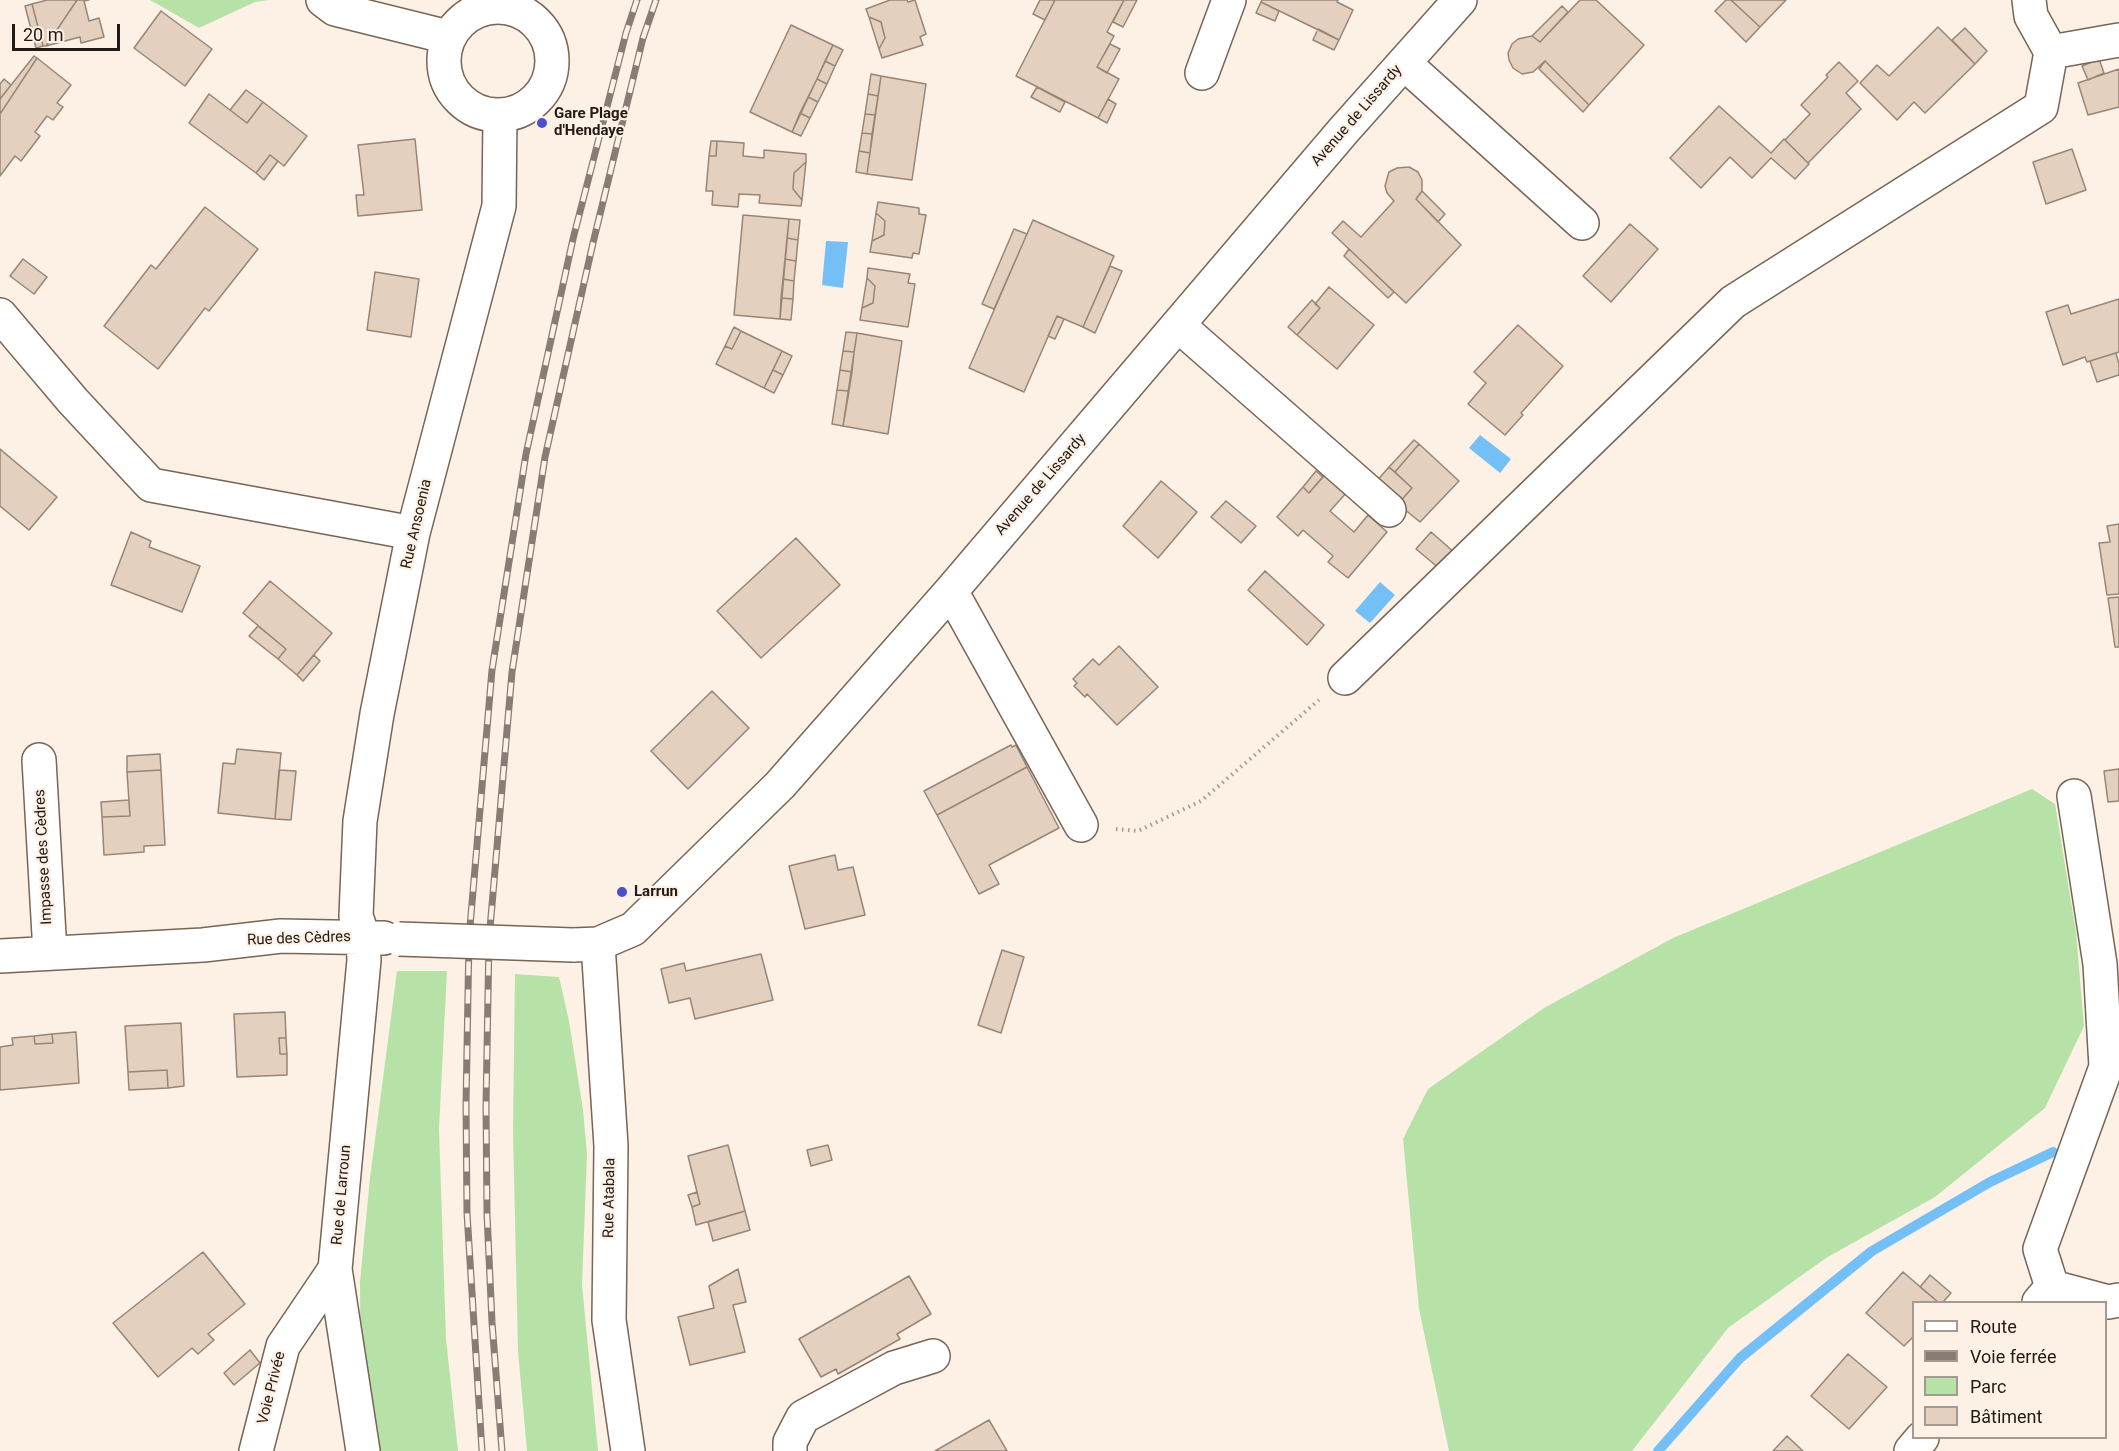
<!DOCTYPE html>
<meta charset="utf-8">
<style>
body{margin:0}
#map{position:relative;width:2119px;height:1451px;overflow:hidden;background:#fdf0e5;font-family:Roboto,sans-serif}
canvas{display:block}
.legend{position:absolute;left:1912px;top:1301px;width:195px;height:138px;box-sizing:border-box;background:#fdf0e5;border:2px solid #a59a91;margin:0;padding:8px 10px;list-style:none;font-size:18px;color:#221a14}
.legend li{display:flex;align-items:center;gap:12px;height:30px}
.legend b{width:30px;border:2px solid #a59a91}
.scale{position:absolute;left:12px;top:24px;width:108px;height:27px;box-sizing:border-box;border:3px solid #221a14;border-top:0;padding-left:8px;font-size:18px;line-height:21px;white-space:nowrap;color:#221a14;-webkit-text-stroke:4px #fdf0e5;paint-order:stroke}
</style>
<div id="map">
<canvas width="2119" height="1451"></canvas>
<ul class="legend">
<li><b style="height:8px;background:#fff"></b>Route</li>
<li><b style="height:8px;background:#877d75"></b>Voie ferrée</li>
<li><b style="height:16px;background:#b7e2a7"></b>Parc</li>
<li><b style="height:16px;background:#e4d0be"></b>Bâtiment</li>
</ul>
<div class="scale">20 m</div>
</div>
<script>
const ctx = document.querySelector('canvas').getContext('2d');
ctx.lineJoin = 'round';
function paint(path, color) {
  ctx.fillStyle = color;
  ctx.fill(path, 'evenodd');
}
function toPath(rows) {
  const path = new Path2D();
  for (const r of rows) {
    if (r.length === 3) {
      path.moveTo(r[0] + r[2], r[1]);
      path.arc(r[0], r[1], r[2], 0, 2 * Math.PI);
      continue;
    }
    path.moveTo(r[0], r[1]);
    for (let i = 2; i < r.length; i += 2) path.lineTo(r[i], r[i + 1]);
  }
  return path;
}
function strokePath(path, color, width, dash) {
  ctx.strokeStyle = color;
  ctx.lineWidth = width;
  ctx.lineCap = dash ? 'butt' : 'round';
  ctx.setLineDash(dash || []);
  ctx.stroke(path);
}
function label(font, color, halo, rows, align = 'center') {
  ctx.font = font + ' Roboto,sans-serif';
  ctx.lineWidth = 4.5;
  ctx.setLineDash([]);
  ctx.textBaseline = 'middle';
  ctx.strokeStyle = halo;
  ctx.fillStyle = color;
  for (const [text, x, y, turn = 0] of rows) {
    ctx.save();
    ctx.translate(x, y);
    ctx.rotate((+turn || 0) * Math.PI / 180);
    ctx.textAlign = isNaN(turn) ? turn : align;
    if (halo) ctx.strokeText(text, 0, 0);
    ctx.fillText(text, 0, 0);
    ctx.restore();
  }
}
paint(toPath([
 [150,0,269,0,255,2,199,28],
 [2032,789,2055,804,2076,932,2084,1026,2045,1108,1935,1197,1826,1258,1728,1328,1632,1451,1449,1451,1419,1309,1403,1139,1428,1089,1544,1008,1673,938],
 [397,971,447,971,439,1129,446,1339,458,1451,363,1451,361,1443,360,1282,370,1178],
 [515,974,559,977,569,1021,583,1110,587,1154,582,1285,598,1451,527,1451,518,1351,513,1131]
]), '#b7e2a7');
paint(toPath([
 [826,241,848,242,843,288,822,285],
 [1480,435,1511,459,1500,473,1469,448],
 [1380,582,1395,595,1370,623,1355,611]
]), '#75bff7');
strokePath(toPath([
 [1658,1451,1740,1358,1872,1251,1990,1182,2053,1152]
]), '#75bff7', 10);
const building = toPath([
 [47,0,77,0,46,46,43,46,32,4,47,0],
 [77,0,89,0,84,1,89,21,99,18,104,37,81,43,80,37,46,46,77,0],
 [890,0,907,0,908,2,915,0,926,34,920,37,923,45,882,58,879,49,885,38,881,22,869,17,866,9,890,0],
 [1040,0,1055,0,1045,20,1033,14,1040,0],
 [1055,0,1124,0,1107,32,1114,36,1097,67,1119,79,1098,118,1016,76,1055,0],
 [1124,0,1137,0,1123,27,1113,22,1124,0],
 [1262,0,1338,0,1337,2,1353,10,1339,40,1261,2,1262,0],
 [1580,0,1596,0,1644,45,1589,105,1545,61,1533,72,1522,74,1513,68,1509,60,1508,53,1512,44,1518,39,1532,36,1540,42,1580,0],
 [1726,0,1731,0,1760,27,1746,42,1715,11,1726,0],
 [1731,0,1786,0,1760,27,1731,0],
 [1261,2,1279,11,1275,21,1256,13,1261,2],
 [32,4,43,46,36,48,25,6,32,4],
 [1562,6,1568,12,1540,42,1532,36,1562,6],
 [161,11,212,49,185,86,134,48,161,11],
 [869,17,881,22,885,38,879,49,869,17],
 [791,25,833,45,792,132,750,112,791,25],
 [1938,27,1975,64,1925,113,1914,102,1897,120,1860,83,1877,65,1889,76,1938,27],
 [1965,28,1987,51,1975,64,1952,40,1965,28],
 [1318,29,1339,40,1334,50,1313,40,1318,29],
 [1110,44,1120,49,1107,73,1097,67,1110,44],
 [833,45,843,50,835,66,825,61,833,45],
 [34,56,37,58,0,114,0,99,34,56],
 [37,58,71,85,57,103,63,107,53,120,47,116,35,132,40,136,21,161,15,156,0,176,0,114,37,58],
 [2099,59,2104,73,2088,80,2082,66,2099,59],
 [825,61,835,66,827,84,817,79,825,61],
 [1545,61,1589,105,1583,112,1539,69,1545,61],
 [1839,62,1858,81,1846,93,1861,109,1808,163,1785,140,1810,114,1801,105,1828,77,1826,75,1839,62],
 [2119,69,2119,107,2088,115,2078,83,2119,69],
 [871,74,881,76,878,96,868,94,871,74],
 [881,76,926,84,912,180,867,174,881,76],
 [4,79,11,85,0,99,0,84,4,79],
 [817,79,827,84,818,102,808,97,817,79],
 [1037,87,1065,102,1060,112,1031,97,1037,87],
 [246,90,263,102,247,123,230,110,246,90],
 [209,94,247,123,263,102,307,136,284,166,270,155,256,173,189,123,209,94],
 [868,94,878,96,875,115,865,114,868,94],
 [808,97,818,102,810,118,800,113,808,97],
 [1108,99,1116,104,1107,123,1098,118,1108,99],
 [1719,106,1771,153,1784,139,1809,164,1795,179,1771,158,1752,178,1730,157,1701,188,1670,158,1719,106],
 [800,113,810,118,801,136,792,132,800,113],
 [865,114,875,115,872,134,862,133,865,114],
 [862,133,872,134,870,153,859,151,862,133],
 [415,139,422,210,358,216,356,195,364,195,358,145,415,139],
 [711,141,717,141,716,156,709,156,711,141],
 [717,141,744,143,743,156,764,158,764,150,806,154,806,162,794,173,793,189,802,200,801,206,759,203,760,195,739,194,738,207,712,205,713,191,706,191,709,156,716,156,717,141],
 [2072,149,2086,190,2046,204,2033,162,2072,149],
 [859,151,870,153,867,174,856,172,859,151],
 [270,155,278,161,264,180,256,173,270,155],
 [806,162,802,200,793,189,794,173,806,162],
 [1409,167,1418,172,1422,180,1422,191,1416,199,1461,245,1406,303,1332,233,1343,221,1361,237,1394,201,1387,193,1385,186,1389,172,1397,168,1409,167],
 [1422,191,1445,214,1438,222,1416,199,1422,191],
 [878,202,919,208,919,214,926,215,919,254,913,253,912,258,870,252,872,241,884,235,885,221,876,213,878,202],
 [205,207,258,249,209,311,205,308,158,369,104,326,151,265,156,269,205,207],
 [876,213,885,221,884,235,872,241,876,213],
 [743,215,789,219,780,319,734,315,743,215],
 [789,219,800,220,798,240,787,238,789,219],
 [1033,220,1114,256,1083,327,1057,316,1024,392,969,368,1033,220],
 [1630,224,1658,249,1611,302,1583,276,1630,224],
 [1014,229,1027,234,994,309,982,304,1014,229],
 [787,238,798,240,796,261,785,259,787,238],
 [1349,249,1394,292,1388,298,1344,256,1349,249],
 [23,259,47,277,34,294,10,276,23,259],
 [785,259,796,261,794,281,783,279,785,259],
 [1110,266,1122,271,1095,333,1083,327,1110,266],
 [868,268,910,274,908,283,915,284,908,327,860,320,862,308,873,303,875,286,867,278,868,268],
 [375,272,419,279,411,337,367,330,375,272],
 [867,278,875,286,873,303,862,308,867,278],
 [783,279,794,281,793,299,781,298,783,279],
 [1329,287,1374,325,1337,369,1297,335,1320,308,1315,304,1329,287],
 [781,298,793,299,791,320,780,319,781,298],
 [2119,299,2119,352,2087,362,2085,357,2063,365,2046,312,2068,305,2071,314,2119,299],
 [1312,300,1320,308,1297,335,1288,327,1312,300],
 [1057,316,1064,319,1055,339,1048,336,1057,316],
 [1518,325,1563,366,1521,413,1523,415,1505,435,1468,404,1486,383,1474,372,1518,325],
 [734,327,741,331,732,349,725,346,734,327],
 [741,331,782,351,764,388,716,364,725,346,732,349,741,331],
 [846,332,857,333,854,352,843,351,846,332],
 [857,333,902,341,888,434,843,426,857,333],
 [782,351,792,356,783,375,773,370,782,351],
 [843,351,854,352,852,372,840,370,843,351],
 [2116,353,2119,364,2119,375,2097,382,2090,361,2116,353],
 [773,370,783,375,774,393,764,388,773,370],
 [840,370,852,372,849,391,837,390,840,370],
 [837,390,849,391,843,426,832,424,837,390],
 [1414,440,1419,444,1395,472,1389,467,1414,440],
 [1419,444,1459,481,1420,522,1398,504,1412,488,1395,472,1419,444],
 [0,449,57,497,29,530,0,506,0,449],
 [1389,467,1412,488,1398,504,1375,483,1389,467],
 [1316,471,1323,477,1309,493,1303,487,1316,471],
 [1326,473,1348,491,1330,511,1354,532,1368,515,1387,532,1348,578,1328,562,1333,556,1303,530,1298,536,1277,517,1303,487,1309,493,1326,473],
 [1161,481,1197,512,1158,558,1123,526,1161,481],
 [1226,501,1256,526,1241,543,1211,517,1226,501],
 [2119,524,2119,594,2107,595,2099,543,2110,542,2107,526,2119,524],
 [131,532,151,541,149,547,200,566,182,612,111,585,131,532],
 [1431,532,1463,560,1446,574,1416,549,1431,532],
 [796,538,840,585,761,658,717,611,796,538],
 [1265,571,1324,625,1307,645,1248,590,1265,571],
 [270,581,332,633,297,675,278,659,286,649,243,613,270,581],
 [2119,597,2119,647,2115,647,2108,598,2119,597],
 [258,626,286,649,278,659,249,636,258,626],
 [1119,646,1158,687,1117,725,1087,694,1085,697,1074,686,1077,683,1073,679,1093,659,1099,665,1119,646],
 [314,655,320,661,303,681,297,675,314,655],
 [712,691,749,728,688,789,651,751,712,691],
 [1011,745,1012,747,1016,745,1027,767,937,815,924,791,1011,745],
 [237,749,281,753,275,819,218,813,223,763,235,764,237,749],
 [160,754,161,770,127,772,127,756,160,754],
 [1027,767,1059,828,989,865,999,884,979,894,937,815,1027,767],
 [2119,769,2119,801,2108,802,2104,771,2119,769],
 [161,770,165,845,144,846,144,852,104,855,102,817,130,816,127,772,161,770],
 [279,770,296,771,291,820,275,819,279,770],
 [129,800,130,816,102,817,101,802,129,800],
 [835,855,838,870,853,867,865,915,805,929,789,866,835,855],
 [1002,950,1024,957,1001,1033,978,1025,1002,950],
 [761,954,773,1000,695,1019,690,998,669,1003,661,969,684,963,686,971,761,954],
 [285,1012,286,1038,279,1038,280,1054,287,1054,287,1075,237,1077,234,1014,285,1012],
 [181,1023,184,1086,168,1088,167,1070,128,1072,125,1026,181,1023],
 [76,1032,79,1083,0,1090,0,1047,13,1045,12,1038,34,1036,35,1044,53,1043,52,1034,76,1032],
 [52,1034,53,1043,35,1044,34,1036,52,1034],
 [279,1038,286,1038,287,1054,280,1054,279,1038],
 [167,1070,168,1088,129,1090,128,1072,167,1070],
 [728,1145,745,1211,696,1225,692,1207,700,1204,688,1156,728,1145],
 [828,1145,832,1160,811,1166,807,1150,828,1145],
 [697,1192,700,1204,692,1207,688,1195,697,1192],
 [745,1211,750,1230,713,1241,708,1222,745,1211],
 [203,1252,245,1304,208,1334,214,1340,198,1354,192,1348,158,1377,113,1323,203,1252],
 [738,1269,746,1302,733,1305,745,1352,690,1365,678,1317,714,1308,709,1286,738,1269],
 [1903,1272,1938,1302,1914,1302,1914,1336,1904,1346,1866,1313,1903,1272],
 [1930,1275,1951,1293,1943,1302,1938,1302,1920,1287,1930,1275],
 [909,1276,931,1314,897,1334,900,1339,838,1374,836,1369,821,1377,799,1339,909,1276],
 [250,1350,260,1363,234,1385,224,1373,250,1350],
 [1848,1354,1887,1387,1849,1429,1811,1396,1848,1354],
 [989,1420,1007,1451,935,1451,989,1420],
 [1787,1436,1803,1451,1773,1451,1787,1436]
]);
paint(building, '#e4d0be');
strokePath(building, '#988575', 1.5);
const minor = toPath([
 [323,0,335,9,448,37],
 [2029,0,2031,16,2051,52],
 [498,61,54],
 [2051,52,2119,40],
 [1404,63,1582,223],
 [1202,73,1229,0],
 [0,315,73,401,151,485,413,533],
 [1178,325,1389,510],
 [951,591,1081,825],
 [1345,678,1733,302,2041,107,2051,52],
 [39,760,50,953],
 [598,944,611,1146,609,1320,628,1451],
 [573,945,598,944,633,929,780,785,951,591,1344,130,1460,0],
 [0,956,203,945,281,936,384,938],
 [2052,1287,2040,1249,2106,1067,2100,964,2074,796],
 [2039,1302,2052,1287,2108,1302,2119,1300],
 [256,1451,283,1346,335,1269],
 [363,1451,335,1269,364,960,363,937,356,916,360,821,377,714,413,533,499,206,500,115],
 [790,1451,790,1442,803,1417,894,1368,933,1356],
 [1911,1451,1922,1438]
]);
strokePath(minor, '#776555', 36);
strokePath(toPath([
 [1116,829,1138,831,1201,801,1319,700]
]), '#a2978f', 4, [1.5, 4.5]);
strokePath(minor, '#fff', 33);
const rail = toPath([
 [482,1451,467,1213,466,1105,469,938,492,670,526,454,573,239,626,33,637,0],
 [502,1451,492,1322,487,1214,486,1106,489,940,512,672,545,457,593,243,643,38,656,0]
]);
strokePath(rail, '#877d75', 7);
strokePath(rail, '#fdf0e5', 4.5, [14]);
const minorBridge = toPath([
 [399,939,573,945]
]);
strokePath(minorBridge, '#776555', 36, []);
strokePath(minorBridge, '#fff', 33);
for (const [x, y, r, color] of [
 [542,123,6,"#4b51c6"],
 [622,892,6,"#4b51c6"]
]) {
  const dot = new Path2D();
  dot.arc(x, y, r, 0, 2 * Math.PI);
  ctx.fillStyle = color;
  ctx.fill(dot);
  strokePath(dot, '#fdf0e5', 2);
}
label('bold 15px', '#221a14', '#fdf0e5', [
 ["Gare Plage",554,114],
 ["d'Hendaye",554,131],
 ["Larrun",634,892]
], 'left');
label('15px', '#221a14', '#fdf0e5', [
 ["Avenue de Lissardy",1357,116,-49],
 ["Avenue de Lissardy",1041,485,-49],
 ["Rue Ansoenia",417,524,-77],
 ["Impasse des Cèdres",44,857,-93],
 ["Rue des Cèdres",299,939,-2],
 ["Rue de Larroun",342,1195,-85],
 ["Rue Atabala",610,1198,-89],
 ["Voie Privée",272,1388,-76]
]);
</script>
